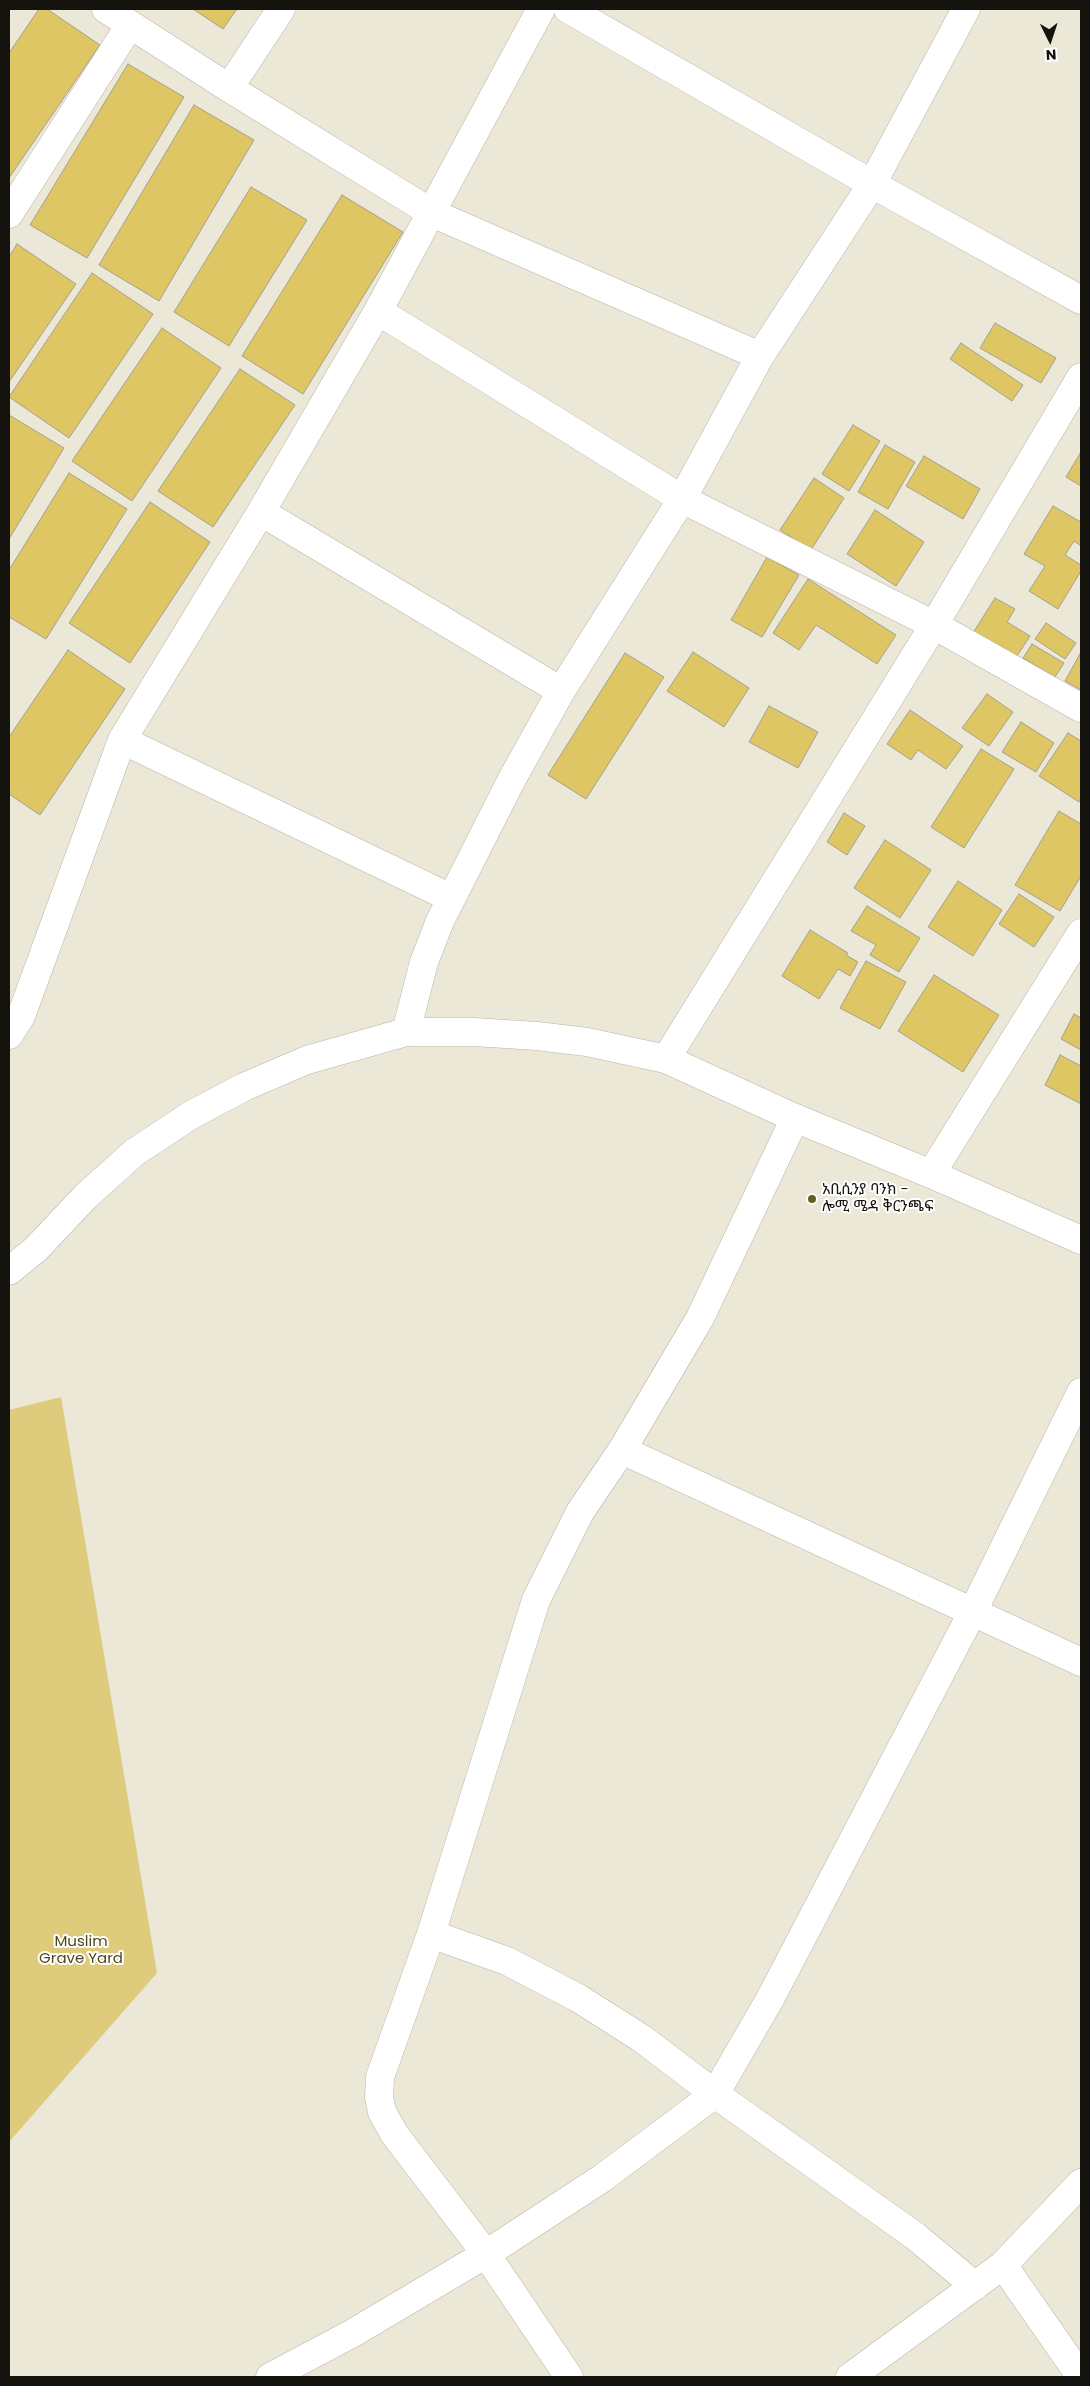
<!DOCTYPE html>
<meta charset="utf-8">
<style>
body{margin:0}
#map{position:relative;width:1090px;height:2386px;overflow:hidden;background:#ebe8d8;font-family:Poppins,sans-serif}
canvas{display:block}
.frame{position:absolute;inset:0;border:10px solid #15130e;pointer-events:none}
.north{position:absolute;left:1025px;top:15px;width:50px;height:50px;-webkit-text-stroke:4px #fff;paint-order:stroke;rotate:176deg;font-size:14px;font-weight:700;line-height:20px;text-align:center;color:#15130e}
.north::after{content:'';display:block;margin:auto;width:18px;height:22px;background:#15130e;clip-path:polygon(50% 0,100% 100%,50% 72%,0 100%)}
</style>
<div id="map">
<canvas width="1090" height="2386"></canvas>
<div class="frame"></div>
<div class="north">N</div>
</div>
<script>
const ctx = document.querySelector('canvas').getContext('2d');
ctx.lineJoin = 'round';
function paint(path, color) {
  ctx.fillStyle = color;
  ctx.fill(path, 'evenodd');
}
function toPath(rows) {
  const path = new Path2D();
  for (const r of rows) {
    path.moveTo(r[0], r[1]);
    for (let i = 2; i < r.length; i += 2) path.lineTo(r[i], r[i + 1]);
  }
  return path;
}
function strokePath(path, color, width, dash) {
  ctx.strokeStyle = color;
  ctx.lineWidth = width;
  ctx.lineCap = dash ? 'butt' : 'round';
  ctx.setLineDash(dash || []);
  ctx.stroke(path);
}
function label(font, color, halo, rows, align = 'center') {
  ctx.font = font + ' Poppins,"Noto Sans Ethiopic",sans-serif';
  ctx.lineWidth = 4;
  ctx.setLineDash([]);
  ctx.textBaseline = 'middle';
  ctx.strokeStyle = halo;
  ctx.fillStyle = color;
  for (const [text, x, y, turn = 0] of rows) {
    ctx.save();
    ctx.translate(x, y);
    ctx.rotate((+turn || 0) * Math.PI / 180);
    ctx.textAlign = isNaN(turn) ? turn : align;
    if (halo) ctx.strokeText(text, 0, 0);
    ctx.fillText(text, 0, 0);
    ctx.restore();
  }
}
paint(toPath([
 [61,1397,157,1973,9,2142,9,1410]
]), '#decb7b');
const building = toPath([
 [39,9,47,9,100,45,9,178,9,53,39,9],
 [193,9,237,9,223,29,193,9],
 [128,64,184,97,87,258,30,225,128,64],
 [194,105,254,140,159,301,99,265,194,105],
 [251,187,307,220,229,346,174,312,251,187],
 [342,195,403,232,303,394,242,356,342,195],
 [17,244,76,284,9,382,9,257,17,244],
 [92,273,153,314,69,438,9,397,92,273],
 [995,323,1056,358,1041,383,980,348,995,323],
 [162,328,221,368,132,501,72,461,162,328],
 [961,343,1023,385,1012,401,950,359,961,343],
 [240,369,295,405,213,527,158,491,240,369],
 [9,415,64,448,9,539,9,415],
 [853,425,880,441,849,491,822,474,853,425],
 [885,445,915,462,888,509,858,492,885,445],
 [1081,452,1081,486,1066,477,1081,452],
 [924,456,980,489,963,519,906,486,924,456],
 [69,473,127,509,46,639,9,617,9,570,69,473],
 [814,478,844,498,811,550,780,530,814,478],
 [150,502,210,542,130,663,69,623,150,502],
 [1053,506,1081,522,1081,546,1074,541,1065,555,1081,565,1081,571,1058,609,1029,591,1045,566,1024,554,1053,506],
 [875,510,924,542,896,586,847,554,875,510],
 [767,557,799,575,762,637,731,620,767,557],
 [808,579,896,635,877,664,816,625,799,650,773,633,808,579],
 [995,598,1015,609,1007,622,1030,636,1015,659,973,633,995,598],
 [1046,623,1076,643,1065,659,1035,639,1046,623],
 [1032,644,1064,663,1055,677,1023,658,1032,644],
 [68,650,125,689,40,815,9,794,9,737,68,650],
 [693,652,749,688,724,727,667,691,693,652],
 [1081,652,1081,690,1065,681,1081,652],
 [625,653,664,677,586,799,548,775,625,653],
 [987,694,1013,712,989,746,962,728,987,694],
 [769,706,818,732,798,768,749,742,769,706],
 [910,710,963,746,946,769,918,750,911,760,887,744,910,710],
 [1021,722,1054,743,1036,772,1002,752,1021,722],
 [1068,733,1081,741,1081,799,1079,802,1039,776,1068,733],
 [981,749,1014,769,964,848,931,827,981,749],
 [1059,811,1081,824,1081,876,1060,911,1015,885,1059,811],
 [844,813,865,826,847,855,827,842,844,813],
 [885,840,931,870,900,918,854,888,885,840],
 [958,881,1002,910,973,956,928,927,958,881],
 [1019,894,1054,917,1034,947,999,924,1019,894],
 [867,906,920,938,899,972,870,955,876,945,851,931,867,906],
 [810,930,848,953,846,955,858,962,850,976,838,969,819,999,782,976,810,930],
 [866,961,906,982,880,1029,840,1008,866,961],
 [934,975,999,1015,963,1072,898,1031,934,975],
 [1074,1014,1081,1018,1081,1050,1061,1039,1074,1014],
 [1060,1055,1081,1066,1081,1104,1045,1085,1060,1055]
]);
paint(building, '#ddc663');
strokePath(building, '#a4a092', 1);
const minor = toPath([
 [106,9,229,88,432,213,760,356],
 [568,9,872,184,1081,300],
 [229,88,281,9],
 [9,214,130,25],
 [378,311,682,499,934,625,1081,708],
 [261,512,561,691],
 [122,740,451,898],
 [406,1032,424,962,440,921,512,779,561,691,682,499,760,356,872,184,966,9],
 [9,1035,21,1016,122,740,261,512,378,311,541,9],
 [666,1059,934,625,1081,377],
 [931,1174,1081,933],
 [622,1450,1081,1662],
 [431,1934,507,1961,578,1998,641,2038,715,2094,915,2236,975,2286],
 [1003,2265,1081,2377],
 [270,2377,353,2333,486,2254,601,2179,715,2094,770,1999,973,1611,1081,1392],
 [569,2377,486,2254,395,2135,382,2112,379,2097,380,2077,431,1934,536,1600,580,1512,622,1450,700,1318,795,1118],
 [850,2377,1003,2265,1081,2183]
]);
const tertiary = toPath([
 [9,1271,36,1249,85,1197,135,1152,191,1115,244,1087,307,1060,406,1032,474,1032,537,1036,587,1042,666,1059,795,1118,931,1174,1081,1240]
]);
strokePath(minor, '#b9b5a6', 29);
strokePath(tertiary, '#b9b5a6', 29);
strokePath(minor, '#fff', 28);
strokePath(tertiary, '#fff', 28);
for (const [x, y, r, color] of [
 [812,1199,5,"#665b27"]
]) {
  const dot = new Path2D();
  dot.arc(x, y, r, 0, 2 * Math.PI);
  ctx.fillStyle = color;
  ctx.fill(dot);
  strokePath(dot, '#fff', 2);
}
label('15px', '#15130e', '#fff', [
 ["አቢሲንያ ባንክ -",822,1190],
 ["ሎሚ ሜዳ ቅርንጫፍ",822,1207]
], 'left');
label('15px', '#4f461c', '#fff', [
 ["Muslim",81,1942],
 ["Grave Yard",81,1959]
]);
</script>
